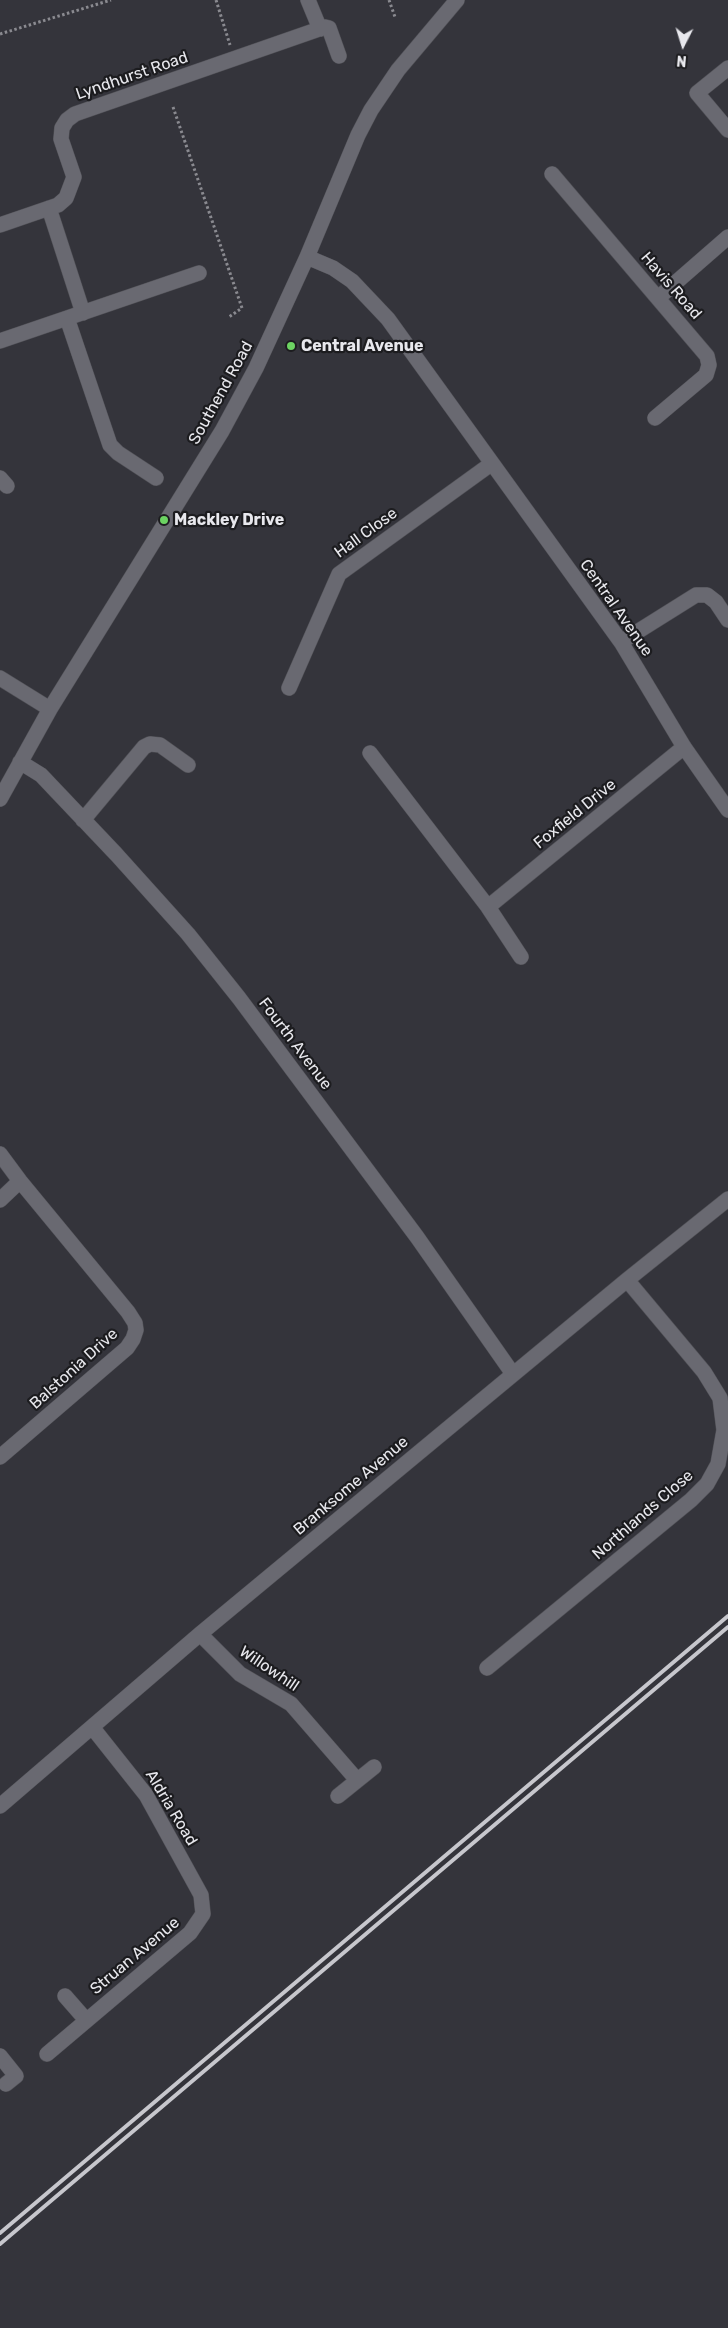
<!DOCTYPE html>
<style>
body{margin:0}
#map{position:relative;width:728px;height:2328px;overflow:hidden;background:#34343b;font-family:Rubik,sans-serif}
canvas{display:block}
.north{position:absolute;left:658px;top:20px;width:50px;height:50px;-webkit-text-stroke:4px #1c1c1f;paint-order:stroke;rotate:185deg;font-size:14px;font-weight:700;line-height:20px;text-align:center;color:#e8e8ed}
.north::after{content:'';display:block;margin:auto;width:18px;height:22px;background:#e8e8ed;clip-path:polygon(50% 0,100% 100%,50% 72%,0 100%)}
</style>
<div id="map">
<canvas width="728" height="2328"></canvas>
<div class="north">N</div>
</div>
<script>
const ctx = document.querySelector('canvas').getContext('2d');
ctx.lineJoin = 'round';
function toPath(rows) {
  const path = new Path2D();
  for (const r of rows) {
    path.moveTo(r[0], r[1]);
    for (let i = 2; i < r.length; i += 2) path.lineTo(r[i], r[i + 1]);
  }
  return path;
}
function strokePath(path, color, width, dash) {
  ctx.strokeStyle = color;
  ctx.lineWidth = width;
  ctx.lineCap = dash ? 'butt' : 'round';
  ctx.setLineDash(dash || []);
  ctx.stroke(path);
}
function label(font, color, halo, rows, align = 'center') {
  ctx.font = font + ' Rubik,sans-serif';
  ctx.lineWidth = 4.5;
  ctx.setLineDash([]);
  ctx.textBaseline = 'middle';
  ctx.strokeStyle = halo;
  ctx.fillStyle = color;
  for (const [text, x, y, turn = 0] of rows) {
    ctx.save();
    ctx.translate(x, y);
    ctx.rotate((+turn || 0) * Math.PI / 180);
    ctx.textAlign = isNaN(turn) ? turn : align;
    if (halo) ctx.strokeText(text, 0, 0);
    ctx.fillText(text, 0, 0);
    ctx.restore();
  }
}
const minor = toPath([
 [308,0,320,29],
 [728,68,697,93,728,130],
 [552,174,707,356,709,365,706,375,655,418],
 [49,208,83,313],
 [0,225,58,205,66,198,74,177,61,139,62,128,67,120,75,114,325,27,329,28,339,56],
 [307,257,333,268,352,281,388,319,621,642,684,747,728,810],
 [658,298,728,237],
 [67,318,110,445,118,453,156,478],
 [0,341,199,273],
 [0,478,7,486],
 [621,642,696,595,707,595,716,602,728,620],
 [0,678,50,709],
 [289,688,339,574,491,464],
 [370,753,488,907,684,747],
 [20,762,41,775,116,854,188,934,239,998,417,1237,513,1374],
 [0,799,50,709,222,431,256,368,307,257,358,135,371,110,398,70,457,0],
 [83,820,144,747,150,744,160,745,188,765],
 [488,907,521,957],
 [0,1154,20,1181,128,1312,135,1323,136,1330,133,1339,127,1348,0,1457],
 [0,1200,20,1181],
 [200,1634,240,1674,291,1704,357,1780],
 [487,1668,691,1500,707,1484,718,1464,724,1430,720,1398,704,1372,627,1280],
 [338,1796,374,1767],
 [0,1806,200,1634,627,1280,728,1199],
 [65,1996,86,2020],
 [47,2054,190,1933,203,1914,201,1895,146,1795,92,1727],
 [0,2056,16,2076,6,2084]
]);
strokePath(minor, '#515157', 16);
strokePath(toPath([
 [216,0,230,45],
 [389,0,395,17],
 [0,34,111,0],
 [173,107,242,308,229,317]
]), '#8a8a90', 3, [2.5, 2.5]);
strokePath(minor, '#696971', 15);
strokePath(toPath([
 [0,2233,728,1616],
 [0,2244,728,1627]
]), '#c7c7cd', 4);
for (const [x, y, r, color] of [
 [291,346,5,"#6cd362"],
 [164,520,5,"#6cd362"]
]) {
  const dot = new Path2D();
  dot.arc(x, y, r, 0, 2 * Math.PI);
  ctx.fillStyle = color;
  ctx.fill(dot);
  strokePath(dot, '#1c1c1f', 2);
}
label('16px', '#e8e8ed', '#1c1c1f', [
 ["Lyndhurst Road",132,76,-19],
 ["Havis Road",671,286,49],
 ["Southend Road",221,393,-61],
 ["Hall Close",366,533,-36],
 ["Central Avenue",616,608,55],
 ["Foxfield Drive",575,814,-39],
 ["Fourth Avenue",295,1044,53],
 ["Balstonia Drive",74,1369,-42],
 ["Branksome Avenue",351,1486,-40],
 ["Northlands Close",643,1515,-41],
 ["Willowhill",269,1669,34],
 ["Aldria Road",171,1808,59],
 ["Struan Avenue",135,1956,-40]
]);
label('bold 16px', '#e8e8ed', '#1c1c1f', [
 ["Central Avenue",301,346],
 ["Mackley Drive",174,520]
], 'left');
</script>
